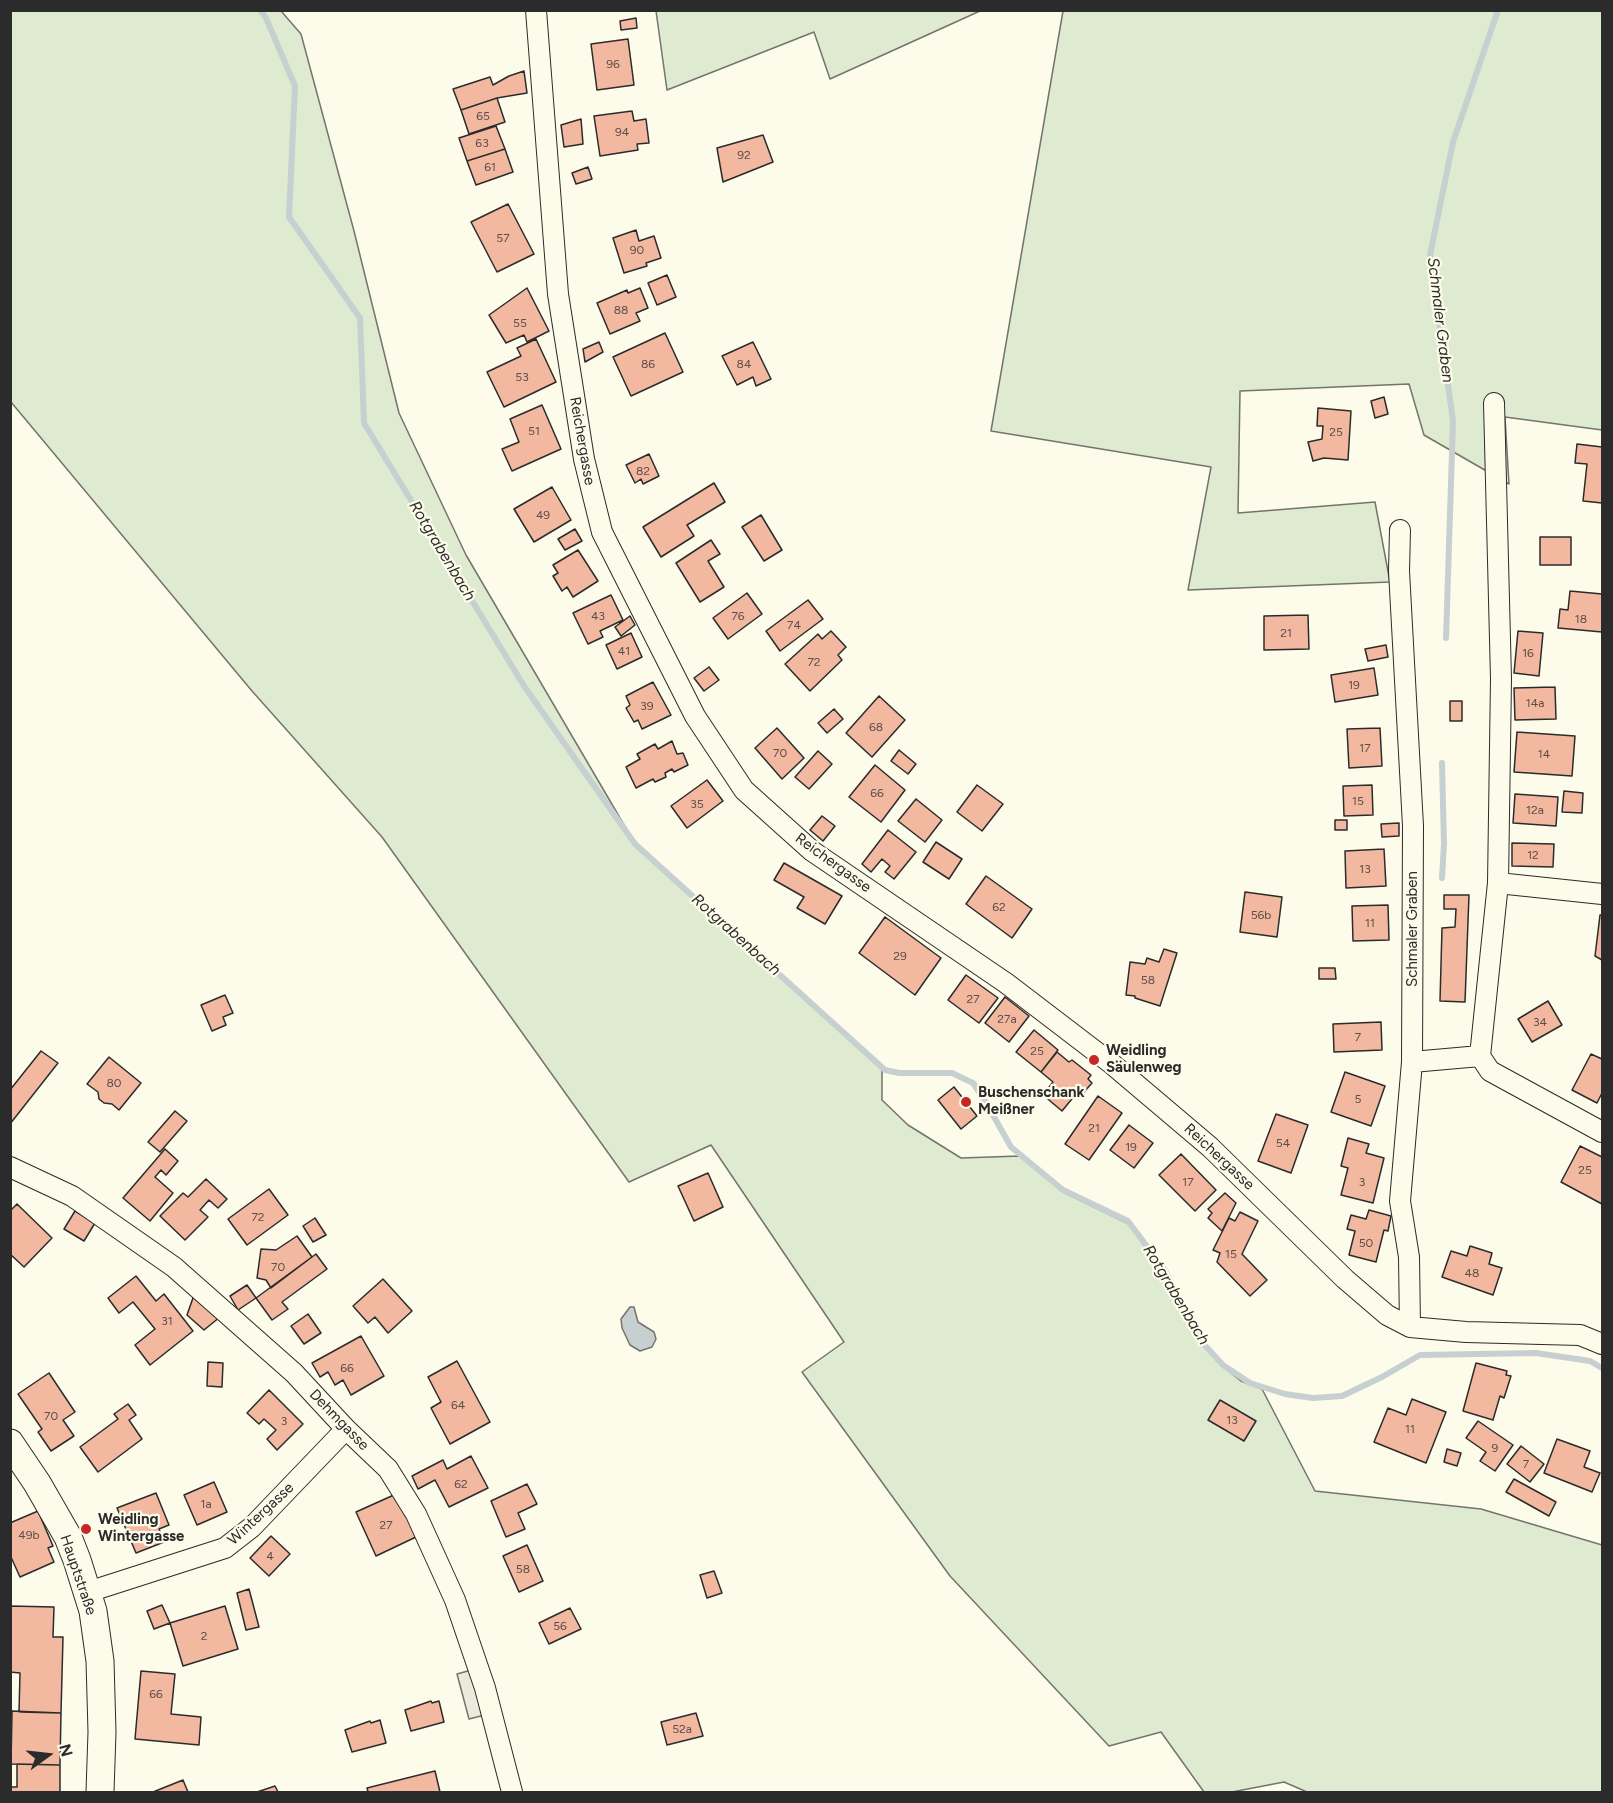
<!DOCTYPE html>
<meta charset="utf-8">
<style>
body{margin:0}
#map{position:relative;width:1613px;height:1803px;overflow:hidden;background:#fdfbea;font-family:Figtree,sans-serif}
canvas{display:block}
.frame{position:absolute;inset:0;border:12px solid #2b2b2b;pointer-events:none}
.north{position:absolute;left:18px;top:1725px;width:60px;height:60px;-webkit-text-stroke:4px #fdfbea;paint-order:stroke;rotate:75deg;font-size:16px;font-weight:700;line-height:24px;text-align:center;color:#2b2b2b}
.north::after{content:'';display:block;margin:auto;width:21px;height:27px;background:#2b2b2b;clip-path:polygon(50% 0,100% 100%,50% 72%,0 100%)}
</style>
<div id="map">
<canvas width="1613" height="1803"></canvas>
<div class="frame"></div>
<div class="north">N</div>
</div>
<script>
const ctx = document.querySelector('canvas').getContext('2d');
ctx.lineJoin = 'round';
function paint(path, color) {
  ctx.fillStyle = color;
  ctx.fill(path, 'evenodd');
}
function toPath(rows) {
  const path = new Path2D();
  for (const r of rows) {
    path.moveTo(r[0], r[1]);
    for (let i = 2; i < r.length; i += 2) path.lineTo(r[i], r[i + 1]);
  }
  return path;
}
function strokePath(path, color, width, dash) {
  ctx.strokeStyle = color;
  ctx.lineWidth = width;
  ctx.lineCap = dash ? 'butt' : 'round';
  ctx.setLineDash(dash || []);
  ctx.stroke(path);
}
function label(font, color, halo, rows, align = 'center') {
  ctx.font = font + ' Figtree,sans-serif';
  ctx.lineWidth = 4.5;
  ctx.setLineDash([]);
  ctx.textBaseline = 'middle';
  ctx.strokeStyle = halo;
  ctx.fillStyle = color;
  for (const [text, x, y, turn = 0] of rows) {
    ctx.save();
    ctx.translate(x, y);
    ctx.rotate((+turn || 0) * Math.PI / 180);
    ctx.textAlign = isNaN(turn) ? turn : align;
    if (halo) ctx.strokeText(text, 0, 0);
    ctx.fillText(text, 0, 0);
    ctx.restore();
  }
}
const green = toPath([
 [10,11,281,11,301,34,354,231,399,413,466,555,637,847,882,1067,882,1100,908,1125,961,1158,1020,1156,1065,1193,1131,1225,1172,1282,1201,1342,1226,1369,1241,1381,1262,1389,1315,1491,1481,1509,1602,1545,1602,1792,1307,1792,1284,1782,1232,1792,1204,1792,1161,1732,1109,1746,950,1576,802,1372,844,1342,711,1145,629,1182,382,837,252,691,11,402,10,11],
 [656,11,656,10,980,11,830,79,814,32,667,90,656,11],
 [1063,11,1602,11,1602,430,1505,417,1509,484,1424,435,1409,384,1240,391,1238,513,1375,502,1390,582,1188,590,1211,467,991,431,1063,11]
]);
paint(green, '#deebd1');
strokePath(green, '#74746e', 1.5);
const parking = toPath([
 [475,1669,489,1714,469,1719,457,1674,475,1669]
]);
paint(parking, '#eceadb');
strokePath(parking, '#74746e', 1.5);
const water = toPath([
 [630,1307,634,1307,638,1322,654,1332,656,1339,652,1347,640,1351,630,1345,622,1328,621,1319,630,1307]
]);
paint(water, '#c7d0d0');
strokePath(water, '#74746e', 1.5);
strokePath(toPath([
 [260,10,266,18,295,86,289,217,360,318,364,423,524,686,635,844,885,1070,899,1073,952,1073,973,1083,985,1101,1011,1147,1063,1190,1128,1221,1166,1272,1200,1340,1223,1365,1250,1383,1285,1394,1313,1398,1342,1396,1382,1377,1420,1355,1536,1353,1590,1361,1602,1368],
 [1446,638,1453,421,1430,255,1453,142,1498,10],
 [1442,763,1444,844,1442,878]
]), '#c7d0d0', 6);
const building = toPath([
 [636,18,637,28,621,30,620,21,636,18],
 [628,39,634,85,597,90,591,44,628,39],
 [524,71,527,93,497,98,461,110,453,89,490,77,493,85,509,76,524,71],
 [497,98,505,122,469,134,461,110,497,98],
 [632,111,634,121,646,119,649,143,637,144,638,150,600,156,594,116,632,111],
 [581,119,583,144,564,147,561,125,581,119],
 [496,126,505,149,467,161,459,138,496,126],
 [763,135,773,162,723,182,717,148,763,135],
 [505,149,513,172,476,185,467,161,505,149],
 [588,167,592,179,576,184,572,173,588,167],
 [508,204,534,254,497,272,471,222,508,204],
 [636,230,639,241,654,236,661,258,646,263,647,266,624,273,613,238,636,230],
 [667,275,676,297,657,305,648,283,667,275],
 [527,288,549,331,527,342,524,335,506,343,489,315,527,288],
 [640,288,648,308,636,313,640,321,610,334,597,303,627,290,628,293,640,288],
 [665,333,683,372,631,396,613,357,665,333],
 [536,339,556,382,504,407,487,372,521,356,517,348,536,339],
 [599,342,603,352,585,362,583,349,599,342],
 [753,342,771,379,756,386,753,377,737,385,722,356,753,342],
 [1384,397,1388,414,1375,418,1371,401,1384,397],
 [542,405,561,449,512,471,502,449,519,442,510,419,542,405],
 [1318,408,1351,411,1348,460,1324,458,1313,461,1308,442,1322,439,1323,426,1317,426,1318,408],
 [1577,444,1602,447,1602,503,1583,501,1587,464,1575,463,1577,444],
 [649,454,659,476,643,484,641,479,635,483,626,465,649,454],
 [714,483,725,502,687,525,694,536,661,557,643,527,714,483],
 [552,487,571,520,534,542,514,509,552,487],
 [761,515,782,550,764,561,742,527,761,515],
 [575,529,582,541,565,550,558,539,575,529],
 [1540,537,1571,537,1571,565,1540,565,1540,537],
 [711,540,720,554,708,561,724,587,700,602,676,563,711,540],
 [578,550,598,581,573,597,567,587,562,591,553,576,558,573,553,565,578,550],
 [1570,591,1602,594,1602,632,1558,628,1560,609,1568,610,1570,591],
 [747,593,762,614,728,639,713,618,747,593],
 [611,595,623,620,600,631,603,637,588,644,573,613,611,595],
 [808,600,823,619,780,651,766,631,808,600],
 [1308,615,1309,649,1264,650,1264,616,1308,615],
 [630,616,635,625,621,636,615,627,630,616],
 [831,631,846,647,838,655,842,660,810,691,785,664,818,634,822,639,831,631],
 [1518,631,1543,633,1539,676,1514,673,1518,631],
 [631,633,642,657,617,669,606,645,631,633],
 [1386,645,1388,657,1368,661,1365,649,1386,645],
 [709,667,719,680,704,691,694,678,709,667],
 [1374,668,1378,695,1335,702,1331,675,1374,668],
 [653,682,671,715,642,729,638,720,634,722,626,708,630,705,626,696,653,682],
 [1555,687,1556,719,1515,720,1514,688,1555,687],
 [879,696,905,720,872,757,846,733,879,696],
 [1450,701,1462,701,1462,721,1450,721,1450,701],
 [834,709,843,719,827,733,818,723,834,709],
 [777,728,804,758,782,779,755,748,777,728],
 [1380,728,1382,766,1349,768,1347,729,1380,728],
 [1517,732,1575,736,1572,776,1514,772,1517,732],
 [672,741,677,754,683,753,688,765,674,772,672,769,665,773,666,777,655,782,653,779,636,788,626,767,640,759,637,754,655,744,658,749,672,741],
 [899,750,916,764,908,774,891,761,899,750],
 [818,751,832,764,809,789,795,777,818,751],
 [875,765,905,790,881,822,849,797,875,765],
 [707,780,723,801,687,828,671,806,707,780],
 [977,785,1003,804,982,831,957,812,977,785],
 [1372,785,1373,815,1344,816,1343,786,1372,785],
 [1564,791,1583,793,1582,813,1562,812,1564,791],
 [1515,794,1558,797,1556,826,1513,823,1515,794],
 [916,799,942,820,925,842,898,821,916,799],
 [822,816,835,826,823,841,810,830,822,816],
 [1335,820,1347,820,1347,830,1335,830,1335,820],
 [1399,823,1399,836,1382,837,1381,824,1399,823],
 [888,830,916,852,894,879,885,872,890,866,882,859,871,872,862,864,888,830],
 [936,842,962,859,949,879,923,862,936,842],
 [1512,843,1554,844,1553,867,1512,866,1512,843],
 [1384,849,1386,886,1346,888,1345,851,1384,849],
 [784,863,842,896,825,924,797,908,804,897,774,880,784,863],
 [986,876,1032,909,1012,938,966,904,986,876],
 [1245,892,1282,897,1277,937,1240,932,1245,892],
 [1444,895,1469,895,1465,1002,1440,1001,1442,928,1455,927,1456,909,1444,909,1444,895],
 [1388,905,1389,940,1353,941,1352,906,1388,905],
 [1600,915,1602,915,1602,960,1595,956,1600,915],
 [885,917,941,958,915,995,859,953,885,917],
 [1164,949,1177,953,1160,1006,1135,998,1135,996,1126,995,1130,962,1145,964,1147,958,1159,962,1164,949],
 [1319,968,1335,968,1336,979,1319,979,1319,968],
 [966,975,998,998,979,1023,948,1000,966,975],
 [225,995,233,1013,223,1017,226,1025,212,1031,201,1005,225,995],
 [1005,997,1029,1016,1009,1042,985,1023,1005,997],
 [1548,1001,1562,1025,1532,1042,1518,1019,1548,1001],
 [1381,1022,1382,1050,1334,1052,1333,1024,1381,1022],
 [1034,1030,1058,1050,1041,1072,1016,1052,1034,1030],
 [41,1051,58,1063,10,1124,10,1090,41,1051],
 [1057,1052,1069,1062,1072,1060,1091,1075,1088,1079,1092,1083,1084,1092,1080,1089,1062,1111,1043,1095,1053,1082,1041,1072,1057,1052],
 [1591,1054,1602,1059,1602,1093,1597,1103,1572,1090,1591,1054],
 [109,1057,141,1083,119,1110,112,1104,104,1103,99,1099,98,1092,87,1084,109,1057],
 [1345,1072,1385,1086,1371,1126,1331,1112,1345,1072],
 [954,1087,977,1116,961,1129,938,1100,954,1087],
 [1098,1096,1122,1113,1089,1160,1065,1144,1098,1096],
 [175,1111,187,1121,160,1152,148,1142,175,1111],
 [1276,1114,1308,1125,1291,1173,1258,1161,1276,1114],
 [1129,1125,1153,1143,1134,1168,1110,1150,1129,1125],
 [1348,1138,1369,1144,1366,1153,1384,1158,1373,1203,1341,1195,1348,1168,1341,1166,1348,1138],
 [1580,1146,1602,1157,1602,1204,1561,1182,1580,1146],
 [165,1149,178,1161,166,1175,161,1170,155,1177,173,1193,150,1221,123,1198,165,1149],
 [1181,1154,1216,1190,1195,1211,1159,1175,1181,1154],
 [708,1173,723,1207,694,1221,678,1186,708,1173],
 [206,1179,227,1199,218,1208,209,1200,200,1210,208,1217,185,1240,160,1216,183,1193,188,1197,206,1179],
 [269,1189,288,1215,247,1245,228,1219,269,1189],
 [1225,1193,1236,1203,1222,1231,1208,1218,1212,1213,1208,1209,1225,1193],
 [17,1204,52,1238,24,1267,10,1254,10,1211,17,1204],
 [1369,1210,1391,1216,1388,1231,1384,1230,1376,1262,1349,1255,1355,1231,1347,1229,1351,1215,1366,1219,1369,1210],
 [75,1211,95,1223,84,1241,64,1229,75,1211],
 [1240,1212,1258,1221,1242,1254,1267,1280,1250,1296,1217,1262,1220,1253,1213,1250,1229,1218,1235,1221,1240,1212],
 [315,1218,326,1235,313,1242,303,1226,315,1218],
 [297,1236,312,1257,271,1288,266,1280,257,1278,261,1249,276,1250,297,1236],
 [1470,1246,1492,1253,1489,1264,1502,1268,1493,1295,1442,1277,1451,1251,1467,1256,1470,1246],
 [316,1254,327,1269,282,1302,288,1309,272,1320,256,1298,316,1254],
 [136,1276,156,1301,164,1294,193,1331,150,1365,135,1345,155,1329,133,1302,119,1313,108,1298,136,1276],
 [383,1279,412,1311,388,1333,375,1317,368,1323,353,1306,383,1279],
 [247,1285,256,1298,238,1310,230,1296,247,1285],
 [194,1295,220,1317,204,1330,187,1315,194,1295],
 [308,1314,321,1333,304,1344,291,1326,308,1314],
 [361,1336,384,1376,351,1395,343,1380,335,1385,328,1372,320,1377,312,1363,361,1336],
 [457,1361,490,1422,450,1444,431,1408,441,1402,428,1377,457,1361],
 [208,1362,223,1363,222,1387,207,1386,208,1362],
 [1476,1363,1507,1371,1506,1375,1511,1376,1504,1398,1500,1396,1493,1420,1463,1411,1476,1363],
 [49,1373,75,1412,63,1420,74,1436,51,1451,38,1432,42,1429,18,1394,49,1373],
 [269,1390,303,1424,277,1450,267,1439,276,1430,264,1419,259,1424,247,1413,269,1390],
 [1412,1399,1446,1412,1426,1463,1374,1442,1388,1408,1406,1415,1412,1399],
 [1220,1400,1256,1421,1244,1441,1208,1420,1220,1400],
 [128,1404,136,1415,129,1420,142,1439,98,1472,80,1447,118,1419,114,1414,128,1404],
 [1478,1421,1513,1445,1495,1471,1480,1461,1486,1452,1466,1438,1478,1421],
 [1557,1439,1590,1451,1584,1467,1600,1473,1592,1492,1544,1473,1557,1439],
 [1521,1446,1544,1464,1530,1482,1507,1464,1521,1446],
 [1447,1449,1461,1453,1457,1466,1444,1462,1447,1449],
 [471,1456,488,1488,449,1507,435,1480,418,1489,412,1476,443,1460,447,1469,471,1456],
 [1514,1479,1556,1502,1549,1516,1506,1492,1514,1479],
 [214,1482,227,1512,197,1525,184,1495,214,1482],
 [527,1484,537,1504,518,1513,525,1529,506,1537,491,1501,527,1484],
 [156,1493,169,1525,159,1529,164,1542,136,1553,117,1508,156,1493],
 [396,1494,416,1537,376,1556,356,1512,396,1494],
 [38,1511,53,1546,48,1548,54,1562,20,1577,10,1555,10,1523,38,1511],
 [271,1536,290,1554,269,1576,250,1558,271,1536],
 [527,1545,543,1581,519,1592,503,1556,527,1545],
 [714,1571,722,1593,707,1598,700,1575,714,1571],
 [249,1589,259,1627,246,1630,237,1593,249,1589],
 [162,1605,170,1623,154,1629,147,1611,162,1605],
 [10,1606,54,1607,53,1637,63,1637,61,1713,19,1712,20,1673,10,1672,10,1606],
 [225,1606,238,1649,183,1666,170,1623,225,1606],
 [570,1608,581,1629,549,1644,539,1623,570,1608],
 [141,1671,175,1674,171,1714,201,1717,199,1745,135,1739,141,1671],
 [431,1701,432,1703,439,1701,444,1722,411,1731,405,1710,431,1701],
 [12,1711,61,1713,60,1765,11,1764,12,1711],
 [696,1713,703,1736,667,1745,661,1722,696,1713],
 [380,1720,386,1743,352,1752,345,1730,370,1721,371,1723,380,1720],
 [17,1764,60,1765,60,1792,10,1792,10,1787,17,1787,17,1764],
 [435,1771,440,1792,368,1792,367,1788,435,1771],
 [183,1780,188,1792,153,1792,183,1780],
 [275,1786,278,1792,257,1792,275,1786]
]);
paint(building, '#f2b8a0');
strokePath(building, '#2b2b2b', 1.5);
const street = toPath([
 [536,10,558,294,584,459,602,532,695,716,744,790,812,851,1006,983,1112,1064,1210,1147,1345,1279,1387,1315,1410,1327,1466,1332,1580,1335,1602,1344],
 [1400,530,1399,571,1413,826,1412,1062,1400,1201,1409,1257,1410,1327],
 [1498,883,1602,894],
 [1480,1056,1498,883,1501,679,1494,403],
 [1412,1062,1480,1056,1490,1071,1602,1132],
 [10,1167,72,1196,174,1267,294,1373,346,1429,388,1469,416,1514,455,1600,485,1688,512,1792],
 [88,1592,225,1548,252,1527,346,1429]
]);
const secondary = toPath([
 [10,1443,37,1483,68,1537,77,1560,93,1611,100,1661,102,1732,100,1792]
]);
strokePath(street, '#2b2b2b', 22);
strokePath(secondary, '#2b2b2b', 29);
strokePath(street, '#fdfbea', 20);
strokePath(secondary, '#fdfbea', 27);
for (const [x, y, r, color] of [
 [1094,1060,6,"#c62828"],
 [966,1102,6,"#c62828"],
 [86,1529,6,"#c62828"]
]) {
  const dot = new Path2D();
  dot.arc(x, y, r, 0, 2 * Math.PI);
  ctx.fillStyle = color;
  ctx.fill(dot);
  strokePath(dot, '#fdfbea', 2);
}
label('12px', '#5d4e48', null, [
 ["96",613,64],
 ["65",483,116],
 ["94",622,132],
 ["63",482,143],
 ["92",744,155],
 ["61",490,167],
 ["57",503,238],
 ["90",637,250],
 ["88",621,310],
 ["55",520,323],
 ["86",648,364],
 ["84",744,364],
 ["53",522,377],
 ["51",534,431],
 ["25",1336,432],
 ["82",643,471],
 ["49",543,515],
 ["43",598,616],
 ["76",738,616],
 ["18",1581,619],
 ["74",794,625],
 ["21",1286,633],
 ["41",624,651],
 ["16",1528,653],
 ["72",814,662],
 ["19",1354,685],
 ["14a",1535,703],
 ["39",647,706],
 ["68",876,727],
 ["17",1365,748],
 ["70",780,753],
 ["14",1544,754],
 ["66",877,793],
 ["15",1358,801],
 ["35",697,804],
 ["12a",1535,810],
 ["12",1533,855],
 ["13",1365,869],
 ["62",999,907],
 ["56b",1261,915],
 ["11",1370,923],
 ["29",900,956],
 ["58",1148,980],
 ["27",973,999],
 ["27a",1007,1019],
 ["34",1540,1022],
 ["7",1358,1037],
 ["25",1037,1051],
 ["80",114,1083],
 ["5",1358,1099],
 ["21",1094,1128],
 ["54",1283,1143],
 ["19",1131,1147],
 ["25",1585,1170],
 ["17",1188,1182],
 ["3",1362,1182],
 ["72",258,1217],
 ["50",1366,1243],
 ["15",1231,1254],
 ["70",278,1267],
 ["48",1472,1273],
 ["31",167,1321],
 ["66",347,1368],
 ["64",458,1405],
 ["70",51,1416],
 ["13",1232,1420],
 ["3",284,1421],
 ["11",1410,1429],
 ["9",1495,1448],
 ["7",1526,1464],
 ["62",461,1484],
 ["1a",206,1504],
 ["27",386,1525],
 ["49b",29,1535],
 ["4",270,1556],
 ["58",523,1569],
 ["56",560,1626],
 ["2",204,1636],
 ["66",156,1694],
 ["52a",682,1729]
]);
label('15px', '#2b2b2b', '#fdfbea', [
 ["Reichergasse",582,441,80],
 ["Reichergasse",833,863,36],
 ["Schmaler Graben",1413,929,-90],
 ["Reichergasse",1219,1157,43],
 ["Dehmgasse",339,1420,46],
 ["Wintergasse",261,1514,-43],
 ["Hauptstraße",78,1575,71]
]);
label('bold 15px', '#2b2b2b', '#fdfbea', [
 ["Weidling",1106,1051],
 ["Säulenweg",1106,1068],
 ["Buschenschank",978,1093],
 ["Meißner",978,1110],
 ["Weidling",98,1520],
 ["Wintergasse",98,1537]
], 'left');
label('italic 16px', '#2b2b2b', '#fdfbea', [
 ["Schmaler Graben",1440,320,83],
 ["Rotgrabenbach",442,551,59],
 ["Rotgrabenbach",736,935,42],
 ["Rotgrabenbach",1176,1295,59]
]);
</script>
